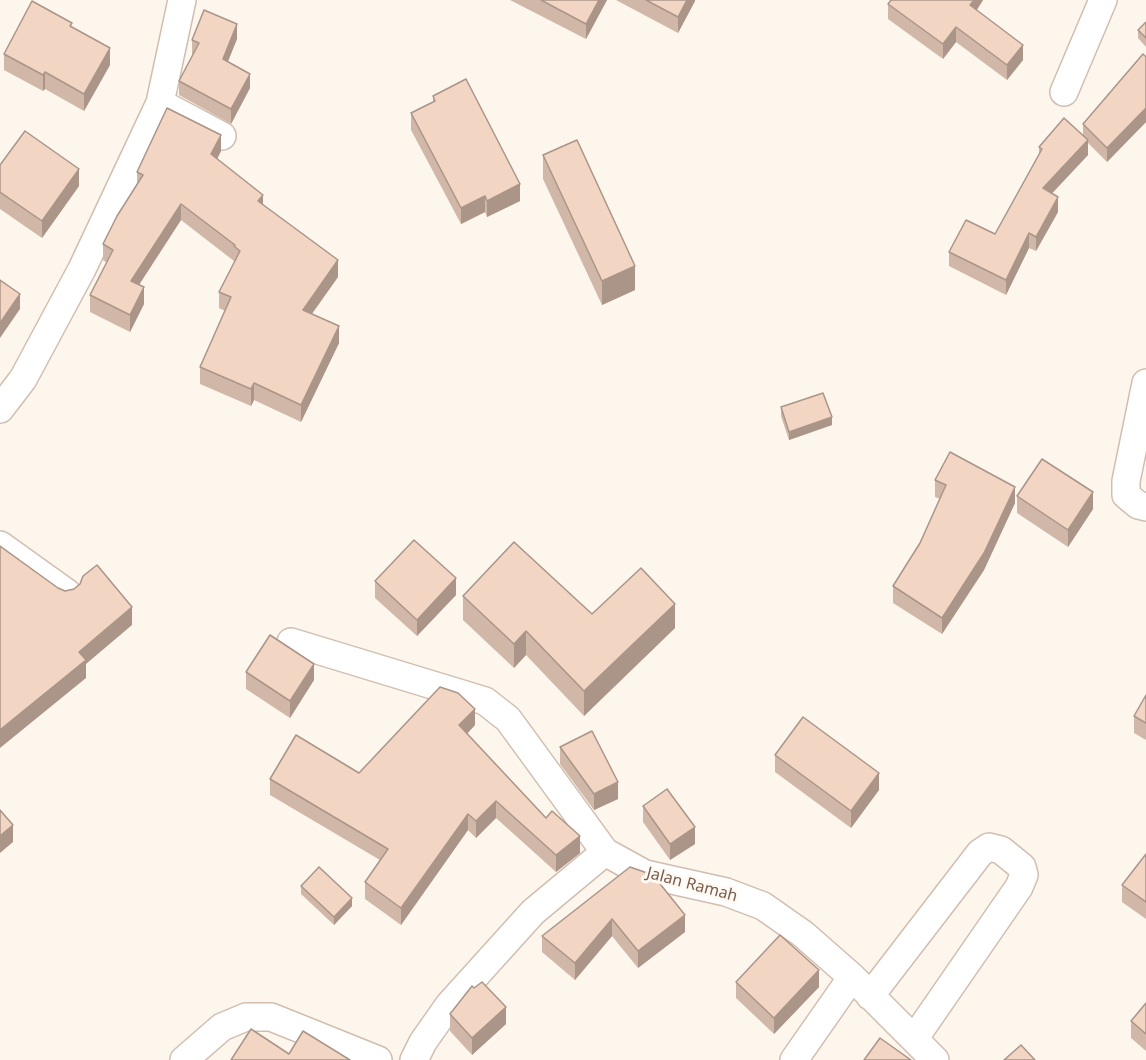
<!DOCTYPE html>
<style>
body{margin:0}
canvas{display:block;background:#fdf6ec}
</style>
<canvas width="1146" height="1060"></canvas>
<script>
const ctx = document.querySelector('canvas').getContext('2d');
ctx.lineJoin = 'round';
function toPath(rows) {
  const path = new Path2D();
  for (const r of rows) {
    path.moveTo(r[0], r[1]);
    for (let i = 2; i < r.length; i += 2) path.lineTo(r[i], r[i + 1]);
  }
  return path;
}
function strokePath(path, color, width, dash) {
  ctx.strokeStyle = color;
  ctx.lineWidth = width;
  ctx.lineCap = dash ? 'butt' : 'round';
  ctx.setLineDash(dash || []);
  ctx.stroke(path);
}
function paint(path, color) {
  ctx.fillStyle = color;
  ctx.fill(path, 'evenodd');
}
function label(font, color, halo, rows, align = 'center') {
  ctx.font = font + ' "Noto Sans",sans-serif';
  ctx.lineWidth = 6;
  ctx.setLineDash([]);
  ctx.textBaseline = 'middle';
  ctx.strokeStyle = halo;
  ctx.fillStyle = color;
  for (const [text, x, y, turn = 0] of rows) {
    ctx.save();
    ctx.translate(x, y);
    ctx.rotate((+turn || 0) * Math.PI / 180);
    ctx.textAlign = isNaN(turn) ? turn : align;
    if (halo) ctx.strokeText(text, 0, 0);
    ctx.fillText(text, 0, 0);
    ctx.restore();
  }
}
const minor = toPath([
 [1064,92,1103,0],
 [160,103,222,136],
 [1146,383,1126,481,1126,495,1138,505,1146,507],
 [0,409,23,379,82,269,160,103,182,0],
 [0,545,67,593],
 [291,642,485,701,508,719,605,852],
 [870,996,980,853,989,847,1001,850,1022,867,1024,875,1019,887,914,1039],
 [184,1060,222,1027,246,1017,271,1017,378,1060],
 [414,1060,423,1042,449,1005,533,912,605,852,645,874,726,892,763,906,803,934,852,977,935,1060],
 [794,1060,852,977]
]);
strokePath(minor, '#d1beb0', 30);
strokePath(minor, '#fff', 27);
paint(toPath([
 [510,0,607,0,586,39],
 [616,0,695,0,695,1,678,33],
 [891,0,983,0,977,10,1023,60,1007,80,956,42,943,59,888,19,888,4],
 [1146,22,1146,47,1138,38,1138,30],
 [72,27,110,65,84,111,45,89,43,91,4,70,4,54],
 [237,39,227,62,250,88,231,124,179,95,179,81,193,55,192,54,192,40],
 [1146,57,1146,122,1107,162,1088,143,1088,155,1052,193,1058,212,1036,251,1029,248,1006,295,949,266,949,252,995,234,1039,154,1039,147,1083,136,1083,124],
 [433,96,520,201,487,217,485,212,461,224,411,130,411,113,433,102],
 [221,151,217,159,338,277,312,314,339,343,301,422,254,400,251,406,200,384,200,367,225,311,219,308,219,292,234,263,234,261,181,220,139,285,144,304,130,332,90,312,90,295,107,263,103,260,103,244,137,184,137,172],
 [543,155,635,290,602,305,543,179],
 [0,165,79,186,42,238,0,209],
 [781,407,832,425,789,440,781,416],
 [935,480,1015,503,984,570,942,634,893,603,893,586,920,543,940,499,935,497],
 [1017,496,1093,509,1068,547,1017,513],
 [375,581,456,595,417,636,375,598],
 [463,596,592,614,675,628,584,716,526,655,514,668,463,620],
 [246,672,314,680,290,718,246,689],
 [1146,695,1146,740,1134,733,1134,716],
 [475,725,467,734,546,818,580,853,556,872,496,818,476,838,468,830,401,925,365,899,365,882,380,860,270,795,270,779,359,773],
 [560,747,618,799,594,810,560,764],
 [775,755,879,790,851,828,775,772],
 [643,806,695,844,670,860,643,822],
 [1146,854,1146,919,1122,902,1122,885],
 [653,875,685,932,638,968,612,936,575,980,542,952,542,936],
 [301,886,352,906,334,925,301,894],
 [736,982,819,987,774,1034,736,998],
 [1146,1003,1146,1051,1131,1038,1131,1021],
 [450,1014,506,1024,472,1055,450,1031]
]), '#d1b7a8');
paint(toPath([
 [599,0,607,0,586,39,586,24],
 [687,0,695,0,695,1,678,33,678,17],
 [974,0,983,0,970,20,970,5],
 [237,24,237,39,223,74,223,59],
 [956,27,956,42,943,59,943,44],
 [1023,45,1023,60,1007,80,1007,65],
 [110,48,110,65,84,111,84,94],
 [45,72,45,89,43,91,43,75],
 [250,74,250,88,231,124,231,109],
 [1146,108,1146,122,1107,162,1107,148],
 [221,135,221,151,211,171,211,154],
 [1088,140,1088,155,1043,203,1043,188],
 [79,169,79,186,42,238,42,221],
 [520,184,520,201,487,217,487,201],
 [263,195,263,211,258,201],
 [485,196,485,212,461,224,461,208],
 [1058,197,1058,212,1036,251,1036,237],
 [181,204,181,220,131,297,131,281],
 [1029,233,1029,248,1006,295,1006,280],
 [338,260,338,277,303,326,303,310],
 [635,266,635,290,602,305,602,281],
 [144,287,144,304,130,332,130,315],
 [20,294,20,309,0,338,0,323],
 [339,326,339,343,301,422,301,405],
 [254,383,254,400,251,406,251,389],
 [832,417,832,425,789,440,789,432],
 [1015,487,1015,503,984,570,942,634,942,618],
 [1093,492,1093,509,1068,547,1068,530],
 [456,578,456,595,417,636,417,620],
 [675,604,675,628,584,716,584,691],
 [132,607,132,625,86,664,86,678,0,748,0,730,79,652],
 [526,631,526,655,514,668,514,644],
 [314,664,314,680,290,718,290,701],
 [475,709,475,725,459,742,459,725],
 [879,773,879,790,851,828,851,811],
 [618,782,618,799,594,810,594,794],
 [496,801,496,818,476,838,476,821],
 [468,814,468,830,401,925,401,908],
 [13,825,13,842,0,853,0,836],
 [695,827,695,844,670,860,670,844],
 [580,836,580,853,556,872,556,855],
 [352,898,352,906,334,925,334,917],
 [685,915,685,932,638,968,638,951],
 [612,919,612,936,575,980,575,963],
 [819,970,819,987,774,1034,774,1018],
 [506,1007,506,1024,472,1055,472,1038]
]), '#aa9588');
const building = toPath([
 [541,0,599,0,586,24,541,0],
 [646,0,687,0,678,17,646,0],
 [891,0,974,0,970,5,1023,45,1007,65,956,27,943,44,888,4,891,0],
 [32,1,72,23,70,26,110,48,84,94,45,72,43,75,4,54,32,1],
 [204,10,237,24,223,59,250,74,231,109,179,81,199,43,192,40,204,10],
 [1146,22,1146,38,1138,30,1146,22],
 [1143,54,1146,57,1146,108,1107,148,1083,124,1143,54],
 [466,79,520,184,487,201,485,196,461,208,411,113,435,101,433,96,466,79],
 [167,108,221,135,211,154,263,195,258,201,338,260,303,310,339,326,301,405,254,383,251,389,200,367,231,297,219,292,240,251,234,246,235,245,181,204,131,281,144,287,130,315,90,295,113,250,103,244,117,216,143,175,137,172,167,108],
 [1064,118,1088,140,1043,188,1058,197,1036,237,1029,233,1006,280,949,252,966,220,995,234,1042,149,1039,147,1064,118],
 [25,131,79,169,42,221,0,192,0,165,25,131],
 [577,140,635,266,602,281,543,155,577,140],
 [0,280,20,294,0,323,0,280],
 [823,393,832,417,789,432,781,407,823,393],
 [950,452,1015,487,984,553,942,618,893,586,920,543,946,485,935,480,950,452],
 [1042,459,1093,492,1068,530,1017,496,1042,459],
 [414,540,456,578,417,620,375,581,414,540],
 [514,542,592,614,641,568,675,604,584,691,526,631,514,644,463,596,514,542],
 [0,546,58,588,65,591,74,589,80,584,83,576,97,565,132,607,79,652,86,660,0,730,0,546],
 [270,635,314,664,290,701,246,672,270,635],
 [440,687,458,693,475,709,459,725,546,818,552,811,580,836,556,855,496,801,476,821,468,814,401,908,365,882,388,849,270,779,296,735,359,773,440,687],
 [1146,695,1146,723,1134,716,1146,695],
 [803,717,879,773,851,811,775,755,803,717],
 [592,731,618,782,594,794,560,747,592,731],
 [667,789,695,827,670,844,643,806,667,789],
 [0,810,13,825,0,836,0,810],
 [1146,854,1146,902,1122,885,1146,854],
 [319,867,352,898,334,917,301,886,319,867],
 [630,867,653,875,685,915,638,951,612,919,575,963,542,936,630,867],
 [780,935,819,970,774,1018,736,982,780,935],
 [482,982,506,1007,472,1038,450,1014,472,986,474,988,482,982],
 [1146,1003,1146,1034,1131,1021,1146,1003],
 [251,1029,289,1054,303,1031,350,1060,231,1060,251,1029],
 [880,1038,911,1060,864,1060,880,1038],
 [1021,1045,1035,1060,1004,1060,1021,1045]
]);
paint(building, '#f3d5c3');
strokePath(building, '#aa9588', 1.5);
label('16px', '#7a5c4d', '#fffaf3', [
 ["Jalan Ramah",692,885,15]
]);
</script>
